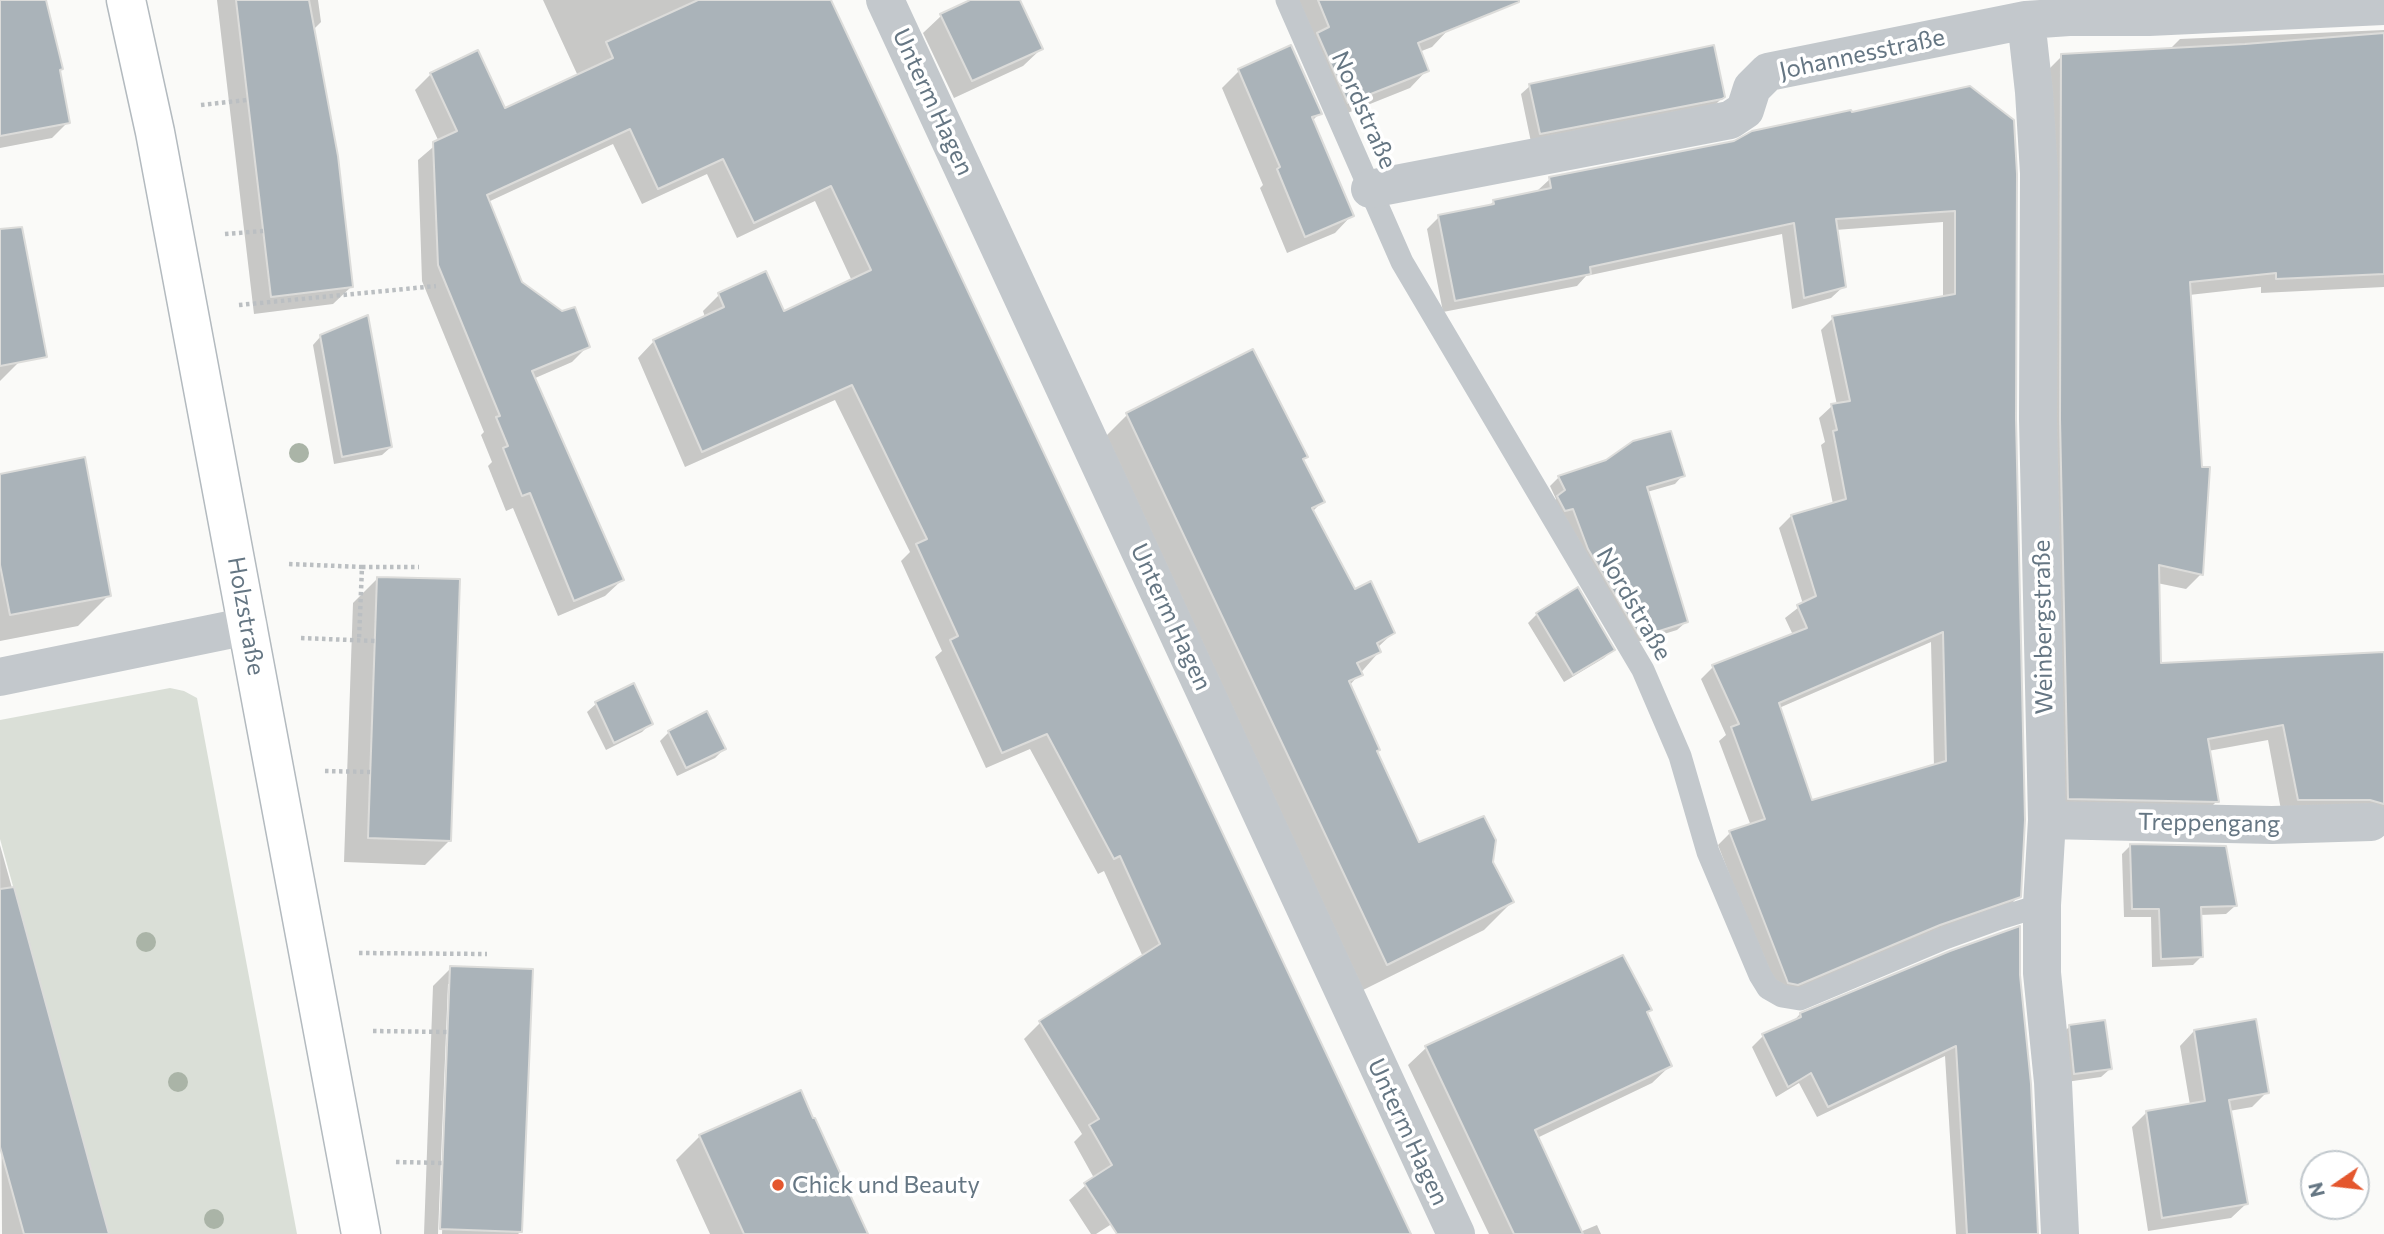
<!DOCTYPE html>
<meta charset="utf-8">
<style>
body{margin:0}
#map{position:relative;width:2384px;height:1234px;overflow:hidden;background:#fafaf8;font-family:Commissioner,sans-serif}
canvas{display:block}
.north{position:absolute;left:2300px;top:1150px;width:70px;height:70px;box-sizing:border-box;background:#fff;border:2px solid #c1c8cd;border-radius:50%;rotate:256deg;font-size:19px;font-weight:700;line-height:28px;text-align:center;color:#657683}
.north::after{content:'';display:block;margin:auto;width:24px;height:32px;background:#e4572e;clip-path:polygon(50% 0,100% 100%,50% 72%,0 100%)}
</style>
<div id="map">
<canvas width="2384" height="1234"></canvas>
<div class="north">N</div>
</div>
<script>
const ctx = document.querySelector('canvas').getContext('2d');
ctx.lineJoin = 'round';
function paint(path, color) {
  ctx.fillStyle = color;
  ctx.fill(path, 'evenodd');
}
function toPath(rows) {
  const path = new Path2D();
  for (const r of rows) {
    path.moveTo(r[0], r[1]);
    for (let i = 2; i < r.length; i += 2) path.lineTo(r[i], r[i + 1]);
  }
  return path;
}
function strokePath(path, color, width, dash) {
  ctx.strokeStyle = color;
  ctx.lineWidth = width;
  ctx.lineCap = dash ? 'butt' : 'round';
  ctx.setLineDash(dash || []);
  ctx.stroke(path);
}
function label(font, color, halo, rows, align = 'center') {
  ctx.font = font + ' Commissioner,sans-serif';
  ctx.lineWidth = 7;
  ctx.setLineDash([]);
  ctx.textBaseline = 'middle';
  ctx.strokeStyle = halo;
  ctx.fillStyle = color;
  for (const [text, x, y, turn = 0] of rows) {
    ctx.save();
    ctx.translate(x, y);
    ctx.rotate((+turn || 0) * Math.PI / 180);
    ctx.textAlign = isNaN(turn) ? turn : align;
    if (halo) ctx.strokeText(text, 0, 0);
    ctx.fillText(text, 0, 0);
    ctx.restore();
  }
}
paint(toPath([
 [170,688,184,691,197,698,297,1234,109,1234,0,839,0,720]
]), '#dadfd7');
paint(toPath([
 [0,0,44,0,68,122,52,138,0,148],
 [217,0,318,0,321,22,313,30,351,287,333,304,254,314],
 [543,0,829,0,1410,1234,1132,1234,1121,1218,1096,1234,1091,1234,1069,1200,1094,1178,1074,1142,1082,1134,1024,1039,1040,1023,1143,957,1104,871,1098,874,1030,749,986,768,935,657,942,651,901,561,910,552,835,400,685,467,638,358,654,341,705,317,703,311,719,295,765,273,783,314,852,281,815,201,737,238,707,174,642,204,613,144,488,202,520,283,588,346,572,362,533,379,622,580,605,596,558,616,513,508,506,511,488,466,492,462,481,435,484,432,422,281,418,160,439,142,415,90,431,74,504,111,578,76],
 [974,0,1018,0,1041,49,1023,66,954,98,923,33,941,16],
 [1293,0,1438,0,1449,29,1432,47,1419,52,1427,70,1410,88,1330,120],
 [2384,30,2384,287,2261,293,2261,287,2189,295,2201,574,2186,589,2157,583,2159,665,2384,654,2384,819,2282,815,2268,740,2208,751,2217,801,2201,817,2054,813,2047,71,2062,56,2169,50,2180,39],
 [1240,70,1320,113,1312,121,1352,215,1335,233,1287,253,1260,188,1263,185,1222,88],
 [1530,86,1723,97,1714,106,1531,142,1521,94],
 [1969,88,2014,420,2019,896,2006,909,1785,996,1776,995,1718,845,1730,833,1751,826,1719,741,1726,735,1701,679,1713,667,1793,635,1785,618,1803,604,1779,528,1791,516,1833,504,1821,445,1825,442,1819,418,1832,406,1837,405,1821,330,1833,318,1943,298,1943,222,1835,230,1844,286,1831,298,1792,309,1782,234,1586,276,1577,286,1443,312,1427,229,1439,217,1488,207,1494,201,1537,191,1550,179,1735,143],
 [1931,642,1934,767,1811,802,1779,708],
 [0,328,20,361,0,381],
 [321,336,391,447,382,455,334,464,313,345],
 [1127,415,1305,457,1302,460,1322,502,1312,512,1354,591,1393,633,1377,648,1379,652,1349,686,1375,752,1418,844,1491,862,1512,902,1484,930,1359,992,1099,443],
 [0,475,109,595,78,626,0,641],
 [1683,475,1675,484,1647,492,1686,622,1677,630,1631,644,1549,506,1556,499,1550,486,1559,477],
 [378,578,450,840,425,865,344,862,353,603],
 [1537,614,1613,650,1604,658,1564,682,1528,623],
 [596,704,651,723,642,732,606,750,587,712],
 [669,732,724,749,715,758,677,776,660,741],
 [0,845,108,1234,2,1234],
 [2131,845,2235,906,2226,914,2200,915,2201,957,2193,965,2152,967,2151,917,2124,917,2122,854],
 [1622,958,1650,1009,1646,1014,1670,1066,1652,1083,1537,1138,1580,1232,1597,1225,1601,1234,1489,1234,1408,1065,1426,1048],
 [451,968,521,1231,518,1234,442,1234,451,984,448,984,438,1234,424,1234,433,986],
 [2018,975,2036,1234,1956,1234,1945,1056,1817,1117,1799,1083,1776,1097,1752,1047,1763,1036,1792,1023,1800,1014],
 [2070,1026,2110,1069,2101,1077,2066,1082,2061,1035],
 [2194,1031,2267,1092,2252,1107,2229,1111,2246,1204,2231,1218,2148,1231,2132,1127,2147,1112,2190,1105,2180,1046],
 [700,1136,865,1234,710,1234,676,1160]
]), '#0003');
const building = toPath([
 [0,0,46,0,63,69,60,70,70,123,0,136,0,0],
 [236,0,309,0,338,156,353,287,271,297,236,0],
 [698,0,831,0,1411,1234,1117,1234,1084,1183,1112,1165,1089,1125,1099,1119,1039,1021,1160,944,1120,856,1114,859,1047,734,1002,753,950,640,958,636,916,544,927,539,852,385,702,452,653,340,724,307,718,293,766,271,784,311,871,270,831,186,754,223,723,159,658,189,630,129,487,195,522,282,562,311,575,307,590,347,532,371,624,580,574,601,530,493,522,496,503,448,508,446,496,417,500,416,438,265,433,142,457,131,430,73,478,50,505,108,613,58,606,42,698,0],
 [970,0,1020,0,1043,49,972,81,940,14,970,0],
 [1318,0,1519,0,1519,2,1418,43,1429,71,1348,103,1317,33,1329,27,1318,0],
 [2384,33,2384,274,2276,279,2276,273,2190,282,2202,467,2210,467,2203,575,2159,565,2161,663,2384,652,2384,804,2370,800,2298,800,2283,725,2208,739,2219,802,2068,799,2060,419,2061,54,2245,44,2384,33],
 [1291,45,1322,114,1312,117,1354,216,1305,237,1277,169,1280,167,1238,69,1291,45],
 [1714,45,1725,97,1722,99,1540,134,1529,84,1714,45],
 [1970,86,2014,120,2017,174,2016,419,2025,820,2021,897,1940,925,1798,985,1788,983,1729,831,1765,819,1731,727,1739,724,1712,665,1807,628,1797,605,1816,596,1791,515,1846,499,1833,431,1837,430,1831,404,1850,401,1832,316,1955,294,1955,211,1836,219,1846,287,1804,298,1794,223,1590,267,1591,274,1455,301,1438,215,1494,204,1493,200,1551,188,1549,177,1734,141,1752,131,1851,110,1852,112,1970,86],
 [1943,632,1946,761,1812,800,1779,703,1943,632],
 [22,227,47,357,0,366,0,229,22,227],
 [368,315,392,447,342,457,320,335,368,315],
 [1253,349,1308,457,1303,459,1325,502,1312,508,1355,589,1371,581,1395,633,1377,643,1381,652,1357,663,1363,675,1349,681,1380,750,1377,751,1419,842,1484,816,1496,840,1493,862,1514,902,1387,965,1126,413,1253,349],
 [1671,431,1685,476,1647,487,1688,622,1640,637,1588,549,1573,509,1565,511,1557,496,1565,490,1558,476,1606,460,1633,441,1671,431],
 [85,457,111,596,10,615,0,565,0,474,85,457],
 [377,577,460,579,451,841,368,838,377,577],
 [1578,587,1615,650,1573,675,1536,613,1578,587],
 [634,683,653,724,614,743,595,702,634,683],
 [707,711,726,749,686,768,668,731,707,711],
 [2130,844,2226,846,2237,906,2201,907,2203,957,2161,959,2159,909,2132,909,2130,844],
 [14,887,94,1180,109,1234,24,1234,0,1147,0,889,14,887],
 [2020,926,2020,975,2031,1084,2038,1234,1967,1234,1956,1046,1828,1107,1811,1073,1788,1087,1762,1034,1801,1017,1800,1013,1950,951,2020,926],
 [1623,955,1652,1010,1647,1012,1672,1066,1535,1130,1583,1234,1514,1234,1425,1046,1623,955],
 [450,966,533,969,522,1232,440,1229,450,966],
 [2256,1019,2269,1093,2229,1100,2248,1204,2162,1218,2146,1111,2205,1101,2194,1030,2256,1019],
 [2105,1020,2112,1069,2074,1074,2069,1025,2105,1020],
 [801,1090,813,1118,815,1118,868,1234,744,1234,699,1135,801,1090]
]);
paint(building, '#aab3b9');
strokePath(building, '#dcdcda', 2);
const secondary = toPath([
 [126,0,155,132,361,1234]
]);
strokePath(secondary, '#b3babf', 41);
strokePath(toPath([
 [201,105,247,100],
 [225,234,263,231],
 [239,305,436,286],
 [289,564,362,567,359,640],
 [362,567,419,567],
 [301,638,375,641],
 [325,771,370,772],
 [359,953,487,954],
 [373,1031,448,1032],
 [396,1162,443,1163]
]), '#bbbfc2', 4.5, [3.5, 3.5]);
strokePath(toPath([
 [1287,0,1402,262,1643,670,1680,756,1708,852,1760,975,1768,988,1782,996,1800,999,1945,938,2000,918,2042,905]
]), '#c3c8cc', 23);
strokePath(toPath([
 [885,0,1456,1234],
 [2026,20,2034,92,2039,173,2038,419,2047,820,2042,905,2042,973,2053,1082,2060,1234],
 [1370,189,1730,120,1745,110,1752,88,1768,72,2026,20,2069,17,2149,17,2384,6],
 [0,677,248,626],
 [2047,820,2272,825,2371,822]
]), '#c3c8cc', 38);
strokePath(secondary, '#fff', 38);
ctx.fillStyle = '#aab4a7';
for (const [x, y] of [
 [299,453],
 [146,942],
 [178,1082],
 [214,1219]
]) {
  ctx.beginPath();
  ctx.arc(x, y, 10, 0, 2 * Math.PI);
  ctx.fill();
}
for (const [x, y, r, color] of [
 [778,1185,7,"#e4572e"]
]) {
  const dot = new Path2D();
  dot.arc(x, y, r, 0, 2 * Math.PI);
  ctx.fillStyle = color;
  ctx.fill(dot);
  strokePath(dot, '#fff', 2.5);
}
label('24px', '#657683', '#fff', [
 ["Johannesstraße",1862,54,-12],
 ["Unterm Hagen",933,102,65],
 ["Nordstraße",1364,110,66],
 ["Nordstraße",1634,604,60],
 ["Holzstraße",246,616,80],
 ["Unterm Hagen",1171,617,65],
 ["Weinbergstraße",2043,627,-91],
 ["Treppengang",2209,823,1],
 ["Unterm Hagen",1408,1132,65]
]);
label('24px', '#657683', '#fff', [
 ["Chick und Beauty",792,1185]
], 'left');
</script>
